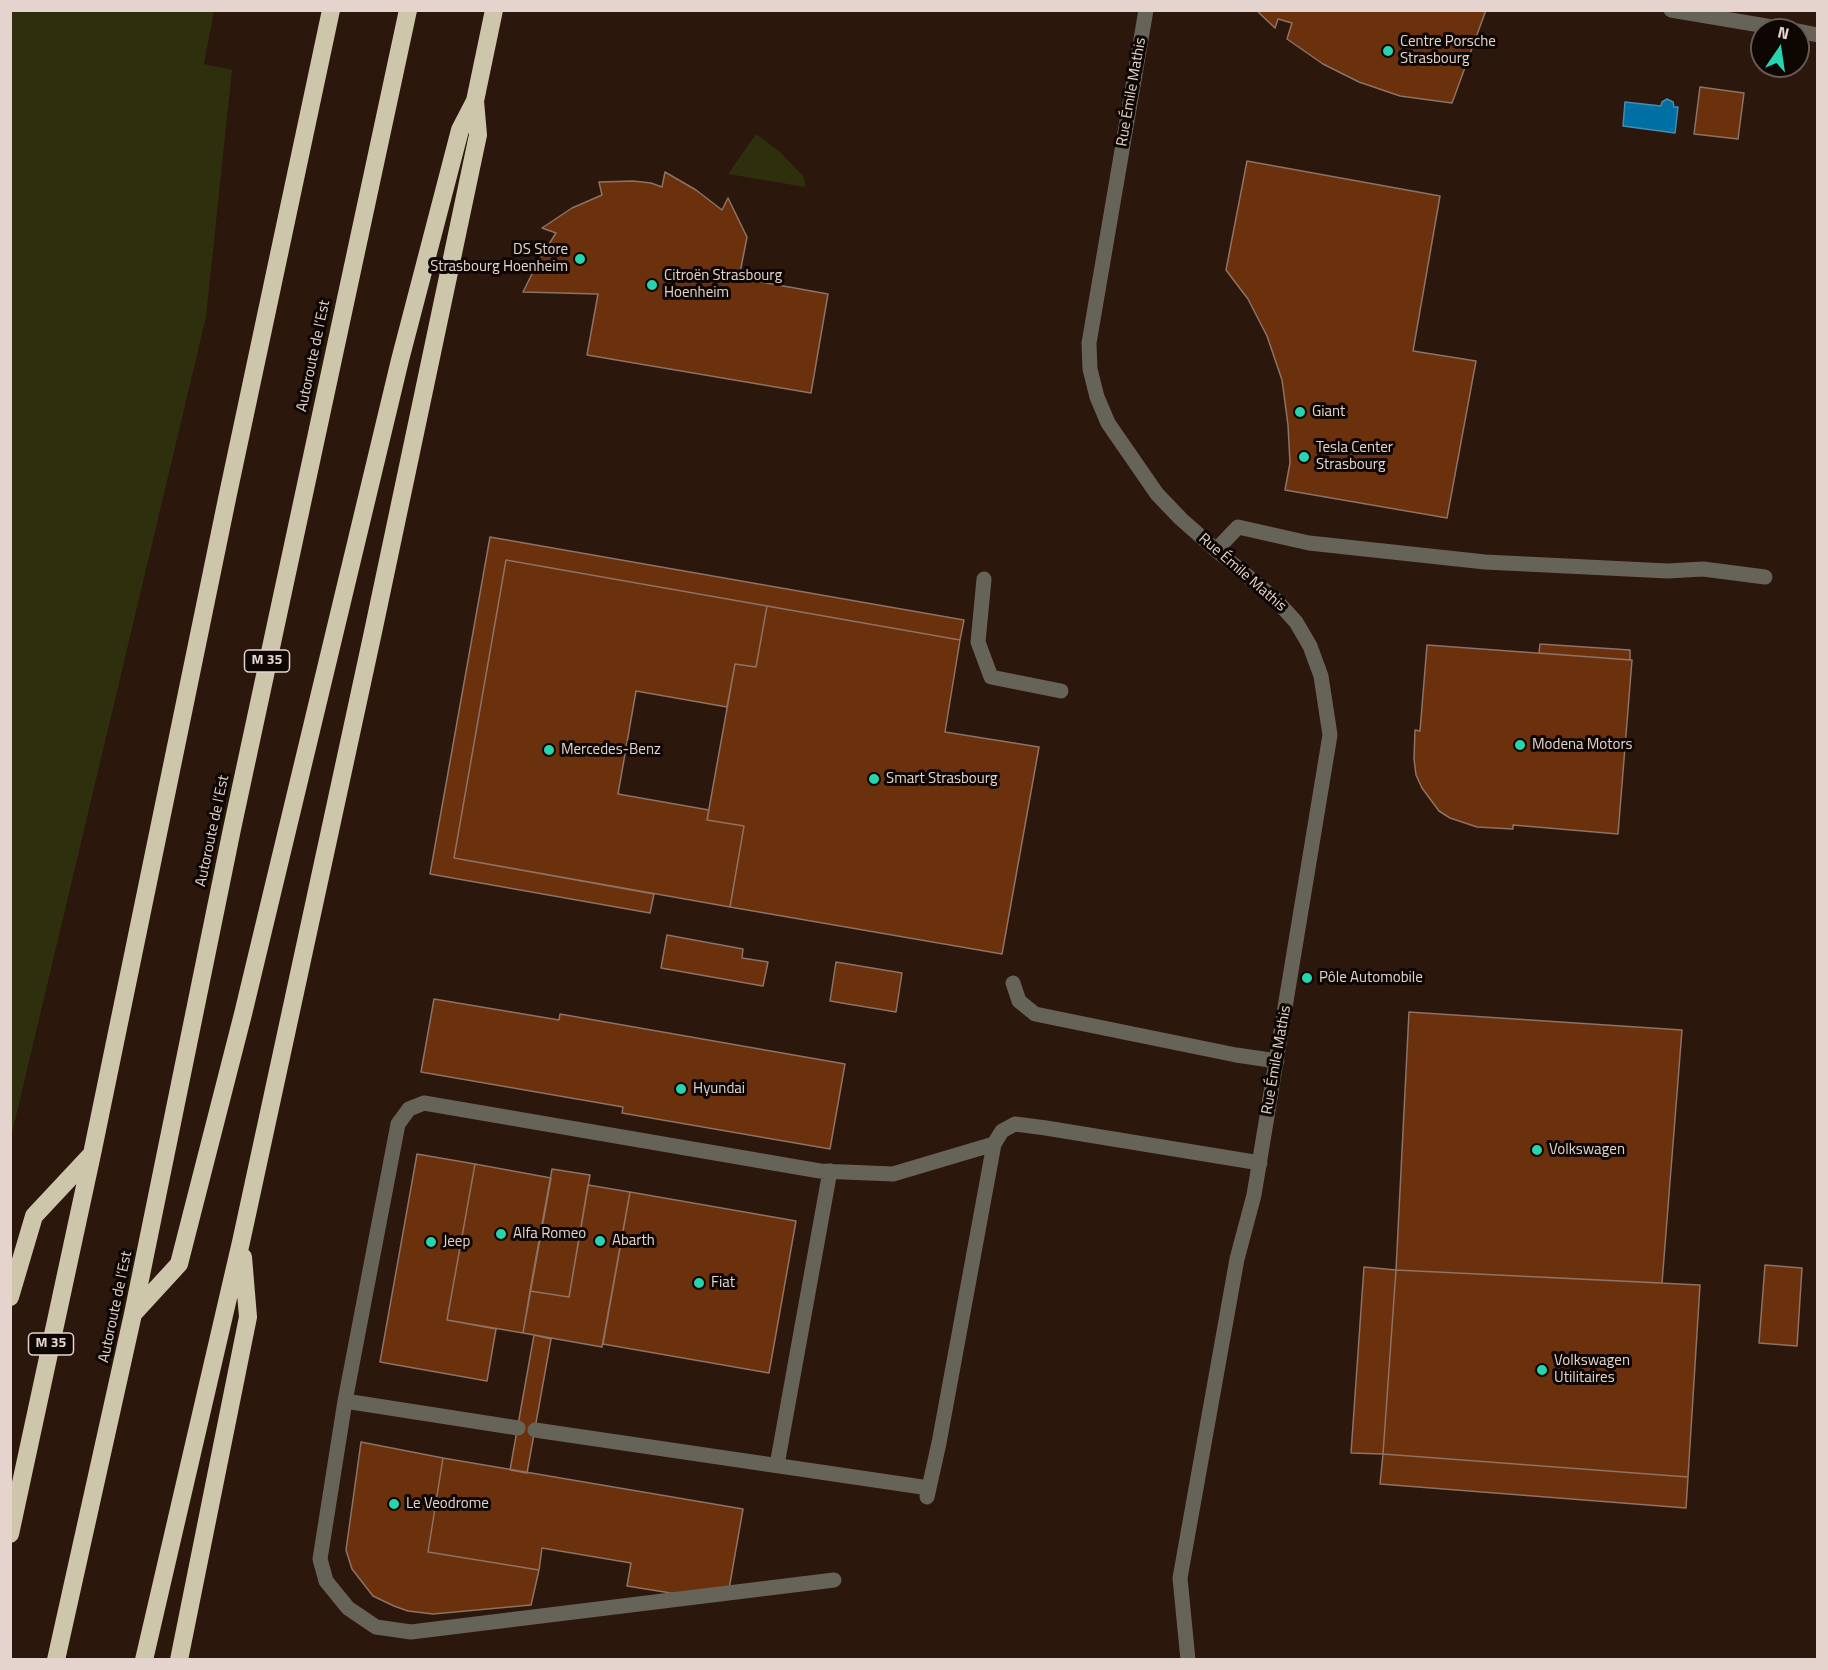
<!DOCTYPE html>
<meta charset="utf-8">
<style>
body{margin:0}
#map{position:relative;width:1828px;height:1670px;overflow:hidden;background:#2c170c;font-family:"Titillium Web",sans-serif}
canvas{display:block}
.frame{position:absolute;inset:0;border:12px solid #e4d4cd;pointer-events:none}
.north{position:absolute;left:1750px;top:18px;width:60px;height:60px;box-sizing:border-box;background:#0e0603;border:2px solid #645854;border-radius:50%;rotate:13deg;font-size:16px;font-weight:700;line-height:24px;text-align:center;color:#e4d4cd}
.north::after{content:'';display:block;margin:auto;width:21px;height:27px;background:#26d5ae;clip-path:polygon(50% 0,100% 100%,50% 72%,0 100%)}
</style>
<div id="map">
<canvas width="1828" height="1670"></canvas>
<div class="frame"></div>
<div class="north">N</div>
</div>
<script>
const ctx = document.querySelector('canvas').getContext('2d');
ctx.lineJoin = 'round';
function paint(path, color) {
  ctx.fillStyle = color;
  ctx.fill(path, 'evenodd');
}
function toPath(rows) {
  const path = new Path2D();
  for (const r of rows) {
    path.moveTo(r[0], r[1]);
    for (let i = 2; i < r.length; i += 2) path.lineTo(r[i], r[i + 1]);
  }
  return path;
}
function strokePath(path, color, width, dash) {
  ctx.strokeStyle = color;
  ctx.lineWidth = width;
  ctx.lineCap = dash ? 'butt' : 'round';
  ctx.setLineDash(dash || []);
  ctx.stroke(path);
}
function label(font, color, halo, rows, align = 'center') {
  ctx.font = font + ' "Titillium Web",sans-serif';
  ctx.lineWidth = 6;
  ctx.setLineDash([]);
  ctx.textBaseline = 'middle';
  ctx.strokeStyle = halo;
  ctx.fillStyle = color;
  for (const [text, x, y, turn = 0] of rows) {
    ctx.save();
    ctx.translate(x, y);
    ctx.rotate((+turn || 0) * Math.PI / 180);
    ctx.textAlign = isNaN(turn) ? turn : align;
    if (halo) ctx.strokeText(text, 0, 0);
    ctx.fillText(text, 0, 0);
    ctx.restore();
  }
}
paint(toPath([
 [11,10,214,11,204,64,232,70,206,317,11,1137],
 [756,134,780,152,803,176,805,182,805,187,728,174]
]), '#2e2f0c');
const water = toPath([
 [1667,99,1673,102,1674,107,1678,107,1675,133,1623,126,1625,102,1661,106,1662,102,1667,99]
]);
paint(water, '#006fa4');
strokePath(water, '#448db0', 1.5);
const building = toPath([
 [1256,10,1486,10,1452,103,1400,96,1359,82,1323,64,1287,39,1292,23,1278,19,1275,28,1256,10],
 [1700,87,1744,93,1738,139,1694,134,1700,87],
 [1247,161,1440,196,1413,351,1476,361,1447,518,1285,490,1290,463,1288,425,1282,380,1267,336,1248,299,1226,270,1247,161],
 [665,172,696,190,722,210,728,198,747,237,739,278,828,294,811,393,587,355,598,294,523,292,539,260,556,233,542,228,572,208,602,195,599,182,633,181,651,183,662,187,665,172],
 [490,537,964,620,960,640,506,560,454,858,654,894,650,913,430,874,490,537],
 [506,560,767,606,756,667,735,664,727,707,636,691,618,794,709,810,707,820,744,826,730,907,454,858,506,560],
 [767,606,960,640,945,732,1039,747,1002,954,730,907,744,826,707,820,735,664,756,667,767,606],
 [1540,644,1630,650,1630,660,1539,653,1540,644],
 [1427,645,1632,660,1618,834,1513,825,1513,829,1477,827,1450,818,1439,811,1422,788,1416,775,1414,759,1415,730,1420,731,1427,645],
 [667,935,743,949,742,958,768,962,763,986,661,968,667,935],
 [836,962,902,973,896,1012,830,1001,836,962],
 [434,999,559,1020,560,1014,845,1064,830,1149,622,1113,623,1107,421,1072,434,999],
 [1409,1012,1682,1030,1662,1283,1396,1270,1409,1012],
 [417,1154,475,1164,447,1320,496,1329,487,1381,380,1362,417,1154],
 [475,1164,551,1178,523,1333,447,1320,475,1164],
 [552,1169,590,1175,569,1297,530,1291,552,1169],
 [588,1185,630,1192,602,1347,523,1333,530,1291,569,1297,588,1185],
 [630,1192,796,1221,769,1373,603,1344,630,1192],
 [1765,1265,1802,1268,1797,1346,1759,1343,1765,1265],
 [1364,1267,1396,1270,1383,1454,1351,1453,1364,1267],
 [1396,1270,1700,1285,1688,1477,1383,1454,1396,1270],
 [534,1335,551,1339,527,1473,510,1470,534,1335],
 [361,1442,443,1458,428,1552,539,1570,531,1605,433,1614,408,1611,394,1606,373,1596,352,1569,346,1550,361,1442],
 [1383,1454,1688,1477,1686,1508,1380,1484,1383,1454],
 [443,1458,743,1509,729,1589,677,1594,627,1586,631,1563,542,1548,539,1570,428,1552,443,1458]
]);
paint(building, '#6b310d');
strokePath(building, '#8d7265', 1.5);
strokePath(toPath([
 [1146,10,1089,343,1090,369,1097,397,1108,423,1157,494,1181,519,1216,550,1276,600,1296,622,1310,646,1321,676,1330,735,1254,1195,1237,1259,1180,1578,1188,1660],
 [1671,10,1790,30],
 [1798,31,1818,35],
 [1216,550,1238,527,1309,543,1485,562,1668,571,1703,569,1765,577],
 [984,579,978,642,991,677,1061,691],
 [1013,983,1019,1001,1035,1014,1236,1055,1277,1061],
 [345,1401,320,1559,326,1581,348,1608,376,1627,411,1632,834,1580],
 [518,1428,345,1401,398,1124,409,1109,424,1103,820,1171,893,1174,994,1144],
 [535,1430,929,1488],
 [777,1465,830,1171],
 [927,1497,939,1443,994,1144,1002,1131,1015,1124,1046,1128,1260,1163]
]), '#666358', 15);
strokePath(toPath([
 [10,1297,34,1216,92,1154],
 [134,1313,179,1264,243,1014,400,360,460,130,475,101],
 [10,1534,92,1154,228,494,331,10],
 [56,1660,133,1314,232,829,408,10],
 [144,1660,241,1242,373,632,478,135,475,101,494,10],
 [179,1660,248,1317,243,1257]
]), '#cec6aa', 18);
for (const [x, y, r, color] of [
 [1388,51,6,"#26d5ae"],
 [580,259,6,"#26d5ae"],
 [652,285,6,"#26d5ae"],
 [1300,412,6,"#26d5ae"],
 [1304,457,6,"#26d5ae"],
 [1520,745,6,"#26d5ae"],
 [549,750,6,"#26d5ae"],
 [874,779,6,"#26d5ae"],
 [1307,978,6,"#26d5ae"],
 [681,1089,6,"#26d5ae"],
 [1537,1150,6,"#26d5ae"],
 [501,1234,6,"#26d5ae"],
 [600,1241,6,"#26d5ae"],
 [431,1242,6,"#26d5ae"],
 [699,1283,6,"#26d5ae"],
 [1542,1370,6,"#26d5ae"],
 [394,1504,6,"#26d5ae"]
]) {
  const dot = new Path2D();
  dot.arc(x, y, r, 0, 2 * Math.PI);
  ctx.fillStyle = color;
  ctx.fill(dot);
  strokePath(dot, '#0e0603', 2);
}
for (const [x, y, w] of [
 [267,661,45],
 [51,1344,45]
]) {
  const box = new Path2D();
  box.roundRect(x - w / 2, y - 11, w, 22, 4.5);
  ctx.fillStyle = '#0e0603';
  ctx.fill(box);
  strokePath(box, '#e4d4cd', 1.5);
}
label('bold 14px', '#e4d4cd', null, [
 ["M 35",267,661],
 ["M 35",51,1344]
]);
label('15px', '#e4d4cd', '#0e0603', [
 ["Centre Porsche",1400,42],
 ["Strasbourg",1400,59],
 ["DS Store",568,250,"right"],
 ["Strasbourg Hoenheim",568,267,"right"],
 ["Citroën Strasbourg",664,276],
 ["Hoenheim",664,293],
 ["Giant",1312,412],
 ["Tesla Center",1316,448],
 ["Strasbourg",1316,465],
 ["Modena Motors",1532,745],
 ["Mercedes-Benz",561,750],
 ["Smart Strasbourg",886,779],
 ["Pôle Automobile",1319,978],
 ["Hyundai",693,1089],
 ["Volkswagen",1549,1150],
 ["Alfa Romeo",513,1234],
 ["Abarth",612,1241],
 ["Jeep",443,1242],
 ["Fiat",711,1283],
 ["Volkswagen",1554,1361],
 ["Utilitaires",1554,1378],
 ["Le Veodrome",406,1504]
], 'left');
label('15px', '#e4d4cd', '#0e0603', [
 ["Rue Émile Mathis",1132,92,-80],
 ["Autoroute de l’Est",314,356,-78],
 ["Rue Émile Mathis",1242,573,41],
 ["Autoroute de l’Est",213,831,-78],
 ["Rue Émile Mathis",1277,1060,-80],
 ["Autoroute de l’Est",116,1307,-78]
]);
</script>
